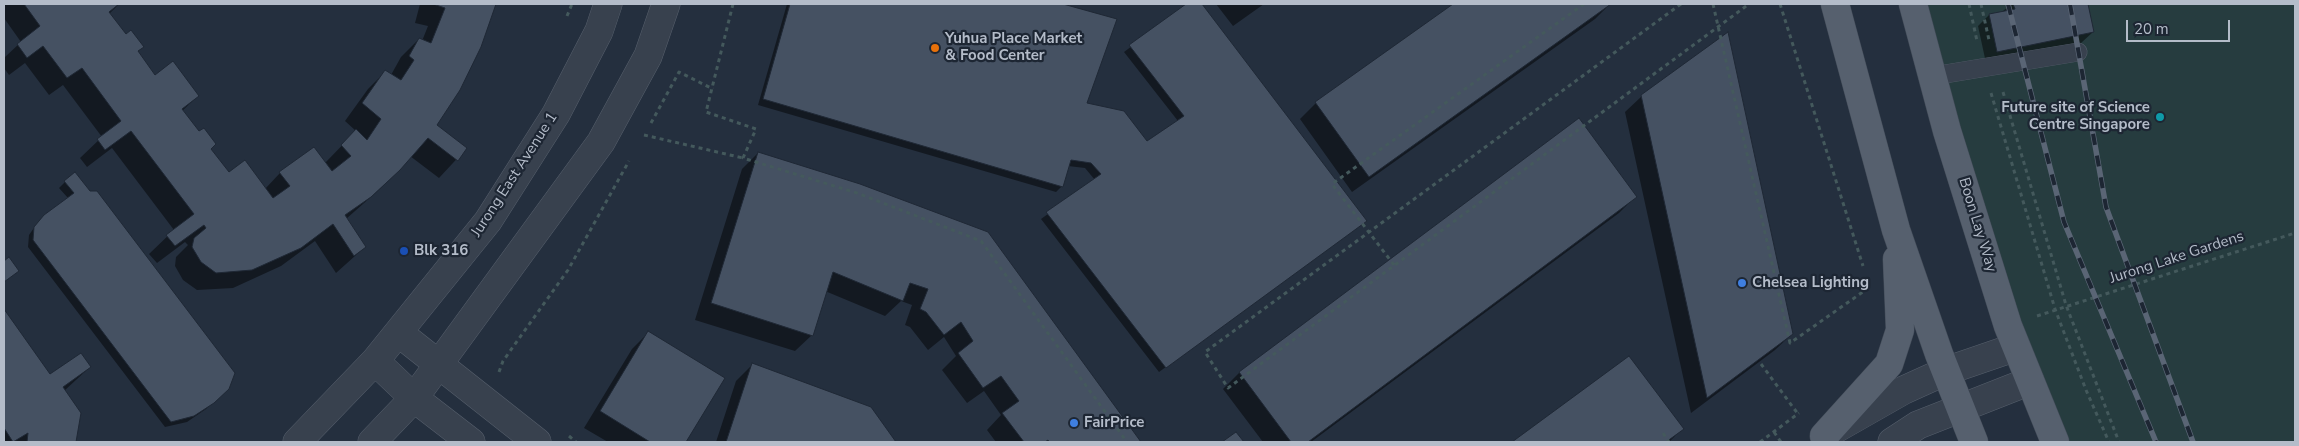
<!DOCTYPE html>
<style>
body{margin:0}
#map{position:relative;width:2299px;height:446px;overflow:hidden;background:#242f3e;font-family:"Nunito Sans",sans-serif}
canvas{display:block}
.frame{position:absolute;inset:0;border:5px solid #b4bcc9;pointer-events:none}
.scale{position:absolute;left:2126px;top:20px;width:104px;height:22px;box-sizing:border-box;border:2px solid #b4bcc9;border-top:0;padding-left:6px;font-size:15px;line-height:18px;white-space:nowrap;color:#b4bcc9;-webkit-text-stroke:4px #1d2633;paint-order:stroke}
</style>
<div id="map">
<canvas width="2299" height="446"></canvas>
<div class="frame"></div>
<div class="scale">20 m</div>
</div>
<script>
const ctx = document.querySelector('canvas').getContext('2d');
ctx.lineJoin = 'round';
function paint(path, color) {
  ctx.fillStyle = color;
  ctx.fill(path, 'evenodd');
}
function toPath(rows) {
  const path = new Path2D();
  for (const r of rows) {
    path.moveTo(r[0], r[1]);
    for (let i = 2; i < r.length; i += 2) path.lineTo(r[i], r[i + 1]);
  }
  return path;
}
function strokePath(path, color, width, dash) {
  ctx.strokeStyle = color;
  ctx.lineWidth = width;
  ctx.lineCap = dash ? 'butt' : 'round';
  ctx.setLineDash(dash || []);
  ctx.stroke(path);
}
function label(font, color, halo, rows, align = 'center') {
  ctx.font = font + ' "Nunito Sans",sans-serif';
  ctx.lineWidth = 4.5;
  ctx.setLineDash([]);
  ctx.textBaseline = 'middle';
  ctx.strokeStyle = halo;
  ctx.fillStyle = color;
  for (const [text, x, y, turn = 0] of rows) {
    ctx.save();
    ctx.translate(x, y);
    ctx.rotate((+turn || 0) * Math.PI / 180);
    ctx.textAlign = isNaN(turn) ? turn : align;
    if (halo) ctx.strokeText(text, 0, 0);
    ctx.fillText(text, 0, 0);
    ctx.restore();
  }
}
paint(toPath([
 [1913,4,2295,4,2295,442,2055,442]
]), '#263c3f');
paint(toPath([
 [4,4,119,4,109,14,126,36,143,47,137,52,155,76,198,96,182,111,229,174,265,189,280,173,325,163,356,131,345,121,368,89,386,71,391,75,401,57,419,39,422,41,428,26,415,23,420,4,495,4,479,46,436,125,466,149,439,178,410,156,381,188,346,219,365,247,336,273,315,241,281,266,233,288,197,290,183,280,175,266,176,257,188,245,185,242,157,263,149,254,174,230,112,148,87,167,80,158,102,137,63,85,49,95,25,63,9,75,4,68,4,58,21,42,4,18],
 [787,4,1059,4,1116,20,1085,104,1147,143,1178,121,1124,52,1188,4,1200,4,1366,221,1159,372,1041,219,1095,180,1085,168,1068,166,1062,186,1056,192,758,105],
 [1216,4,1264,4,1233,26],
 [1455,4,1610,4,1595,19,1352,192,1300,119,1316,103],
 [2011,4,2086,4,2093,32,2081,43,1986,63,1978,26,1989,15,2002,12],
 [1642,96,1792,334,1775,350,1691,413,1625,112],
 [1579,120,1636,196,1619,213,1311,442,1263,442,1223,389,1239,373],
 [758,153,987,233,1139,442,996,442,987,430,1001,415,984,391,967,403,942,370,956,356,944,337,928,350,910,327,905,325,912,305,901,301,885,316,825,291,812,335,795,351,695,320,742,169],
 [65,182,234,374,228,388,206,409,187,422,165,427,28,247,29,235,38,222,68,198,59,188],
 [4,311,50,376,90,367,64,391,80,413,75,442,4,442],
 [648,333,723,379,684,442,608,442,584,428,632,349],
 [1629,358,1682,429,1669,442,1515,442],
 [752,365,870,408,894,442,716,442,736,381]
]), '#0007');
const building = toPath([
 [24,4,119,4,109,12,126,34,131,30,144,47,138,51,155,75,173,61,199,96,182,109,199,131,204,128,216,144,211,149,229,172,245,160,273,198,290,186,279,172,314,147,332,171,351,156,341,145,356,129,367,140,381,119,362,103,385,70,401,80,414,60,409,56,419,38,431,43,445,8,433,4,496,4,481,47,460,90,437,125,467,148,458,161,428,138,400,170,371,197,345,215,366,247,354,256,333,224,301,248,252,270,216,273,201,262,192,247,194,238,206,228,204,225,175,246,166,235,194,214,131,131,105,150,97,139,121,121,82,68,67,78,43,46,27,58,17,44,40,26,24,4],
 [790,4,1063,4,1117,19,1087,103,1124,111,1147,141,1184,116,1129,45,1186,4,1202,4,1367,221,1166,368,1046,212,1101,174,1091,163,1071,160,1063,187,763,99,790,4],
 [1453,4,1611,4,1369,177,1315,102,1453,4],
 [2013,4,2088,4,2094,32,1997,52,1989,14,2015,9,2013,4],
 [1728,32,1793,334,1707,398,1641,95,1728,32],
 [1579,118,1637,197,1308,442,1291,442,1239,372,1579,118],
 [758,152,860,184,988,232,1141,442,1049,442,1048,440,1045,442,1024,442,1002,413,1019,401,1001,376,983,388,958,353,973,341,961,322,944,335,926,312,920,309,928,289,910,283,903,301,833,272,813,336,711,303,758,152],
 [75,172,90,191,97,191,235,373,229,389,214,403,194,416,171,422,33,240,34,227,44,215,74,193,64,181,75,172],
 [9,257,19,271,4,282,4,261,9,257],
 [4,309,50,374,81,353,91,367,63,387,81,413,76,442,27,442,28,433,13,442,4,428,4,309],
 [648,331,725,378,686,442,650,442,600,411,648,331],
 [1629,356,1684,429,1666,442,1512,442,1629,356],
 [752,363,871,407,896,442,726,442,752,363],
 [1236,432,1244,442,1222,442,1236,432]
]);
paint(building, '#455162');
strokePath(building, '#1f2835', 1);
const service = toPath([
 [1933,76,2078,52]
]);
const tertiary = toPath([
 [399,333,537,442],
 [375,361,414,398,471,442],
 [1832,431,1904,390,1946,371,2016,347],
 [297,442,375,361,488,221,556,114,599,31,608,4],
 [372,442,414,398,601,142,648,56,666,4],
 [1892,442,1918,425,2030,381]
]);
const primary = toPath([
 [1835,4,1896,230,1939,354,1974,442],
 [1913,4,1947,131,2008,326,2055,442],
 [1824,436,1889,364,1900,330,1897,259]
]);
strokePath(service, '#565f6c', 19);
strokePath(tertiary, '#565f6c', 29);
strokePath(primary, '#414a57', 29);
strokePath(toPath([
 [733,4,706,112,756,129,743,158,857,193,981,241,1127,442],
 [1681,4,1205,352,1228,388,1749,4],
 [1713,4,1790,343,1867,289],
 [1780,4,1863,266],
 [1969,4,1977,41],
 [1981,4,1989,40],
 [567,16,572,4],
 [2003,92,2066,305,2119,442],
 [1991,93,2055,309,2086,390,2109,442],
 [651,123,679,72,713,89],
 [644,135,743,158],
 [1394,265,1332,184,1584,4],
 [2037,316,2295,233],
 [1761,364,1798,414],
 [499,372,503,361,568,270,629,161],
 [1774,432,1781,442],
 [1663,433,1669,442],
 [569,436,576,442],
 [1760,442,1799,413]
]), '#44595c', 3, [4, 4]);
strokePath(service, '#38414e', 18);
strokePath(tertiary, '#38414e', 28);
strokePath(primary, '#56606e', 28);
const rail = toPath([
 [2008,4,2064,222,2156,442],
 [2070,4,2106,207,2193,442]
]);
strokePath(rail, '#5a6575', 5.5);
strokePath(rail, '#1d2633', 4, [11]);
for (const [x, y, r, color] of [
 [935,48,5,"#e8710a"],
 [2160,117,5,"#0f9aa8"],
 [404,251,5,"#1a4fb4"],
 [1742,283,5,"#3f7fe0"],
 [1074,423,5,"#3f7fe0"]
]) {
  const dot = new Path2D();
  dot.arc(x, y, r, 0, 2 * Math.PI);
  ctx.fillStyle = color;
  ctx.fill(dot);
  strokePath(dot, '#1d2633', 2);
}
label('bold 15px', '#b4bcc9', '#1d2633', [
 ["Yuhua Place Market",945,39],
 ["& Food Center",945,56],
 ["Future site of Science",2150,108,"right"],
 ["Centre Singapore",2150,125,"right"],
 ["Blk 316",414,251],
 ["Chelsea Lighting",1752,283],
 ["FairPrice",1084,423]
], 'left');
label('15px', '#b4bcc9', '#1d2633', [
 ["Jurong East Avenue 1",515,175,-57],
 ["Boon Lay Way",1977,225,73],
 ["Jurong Lake Gardens",2177,258,-18]
]);
</script>
